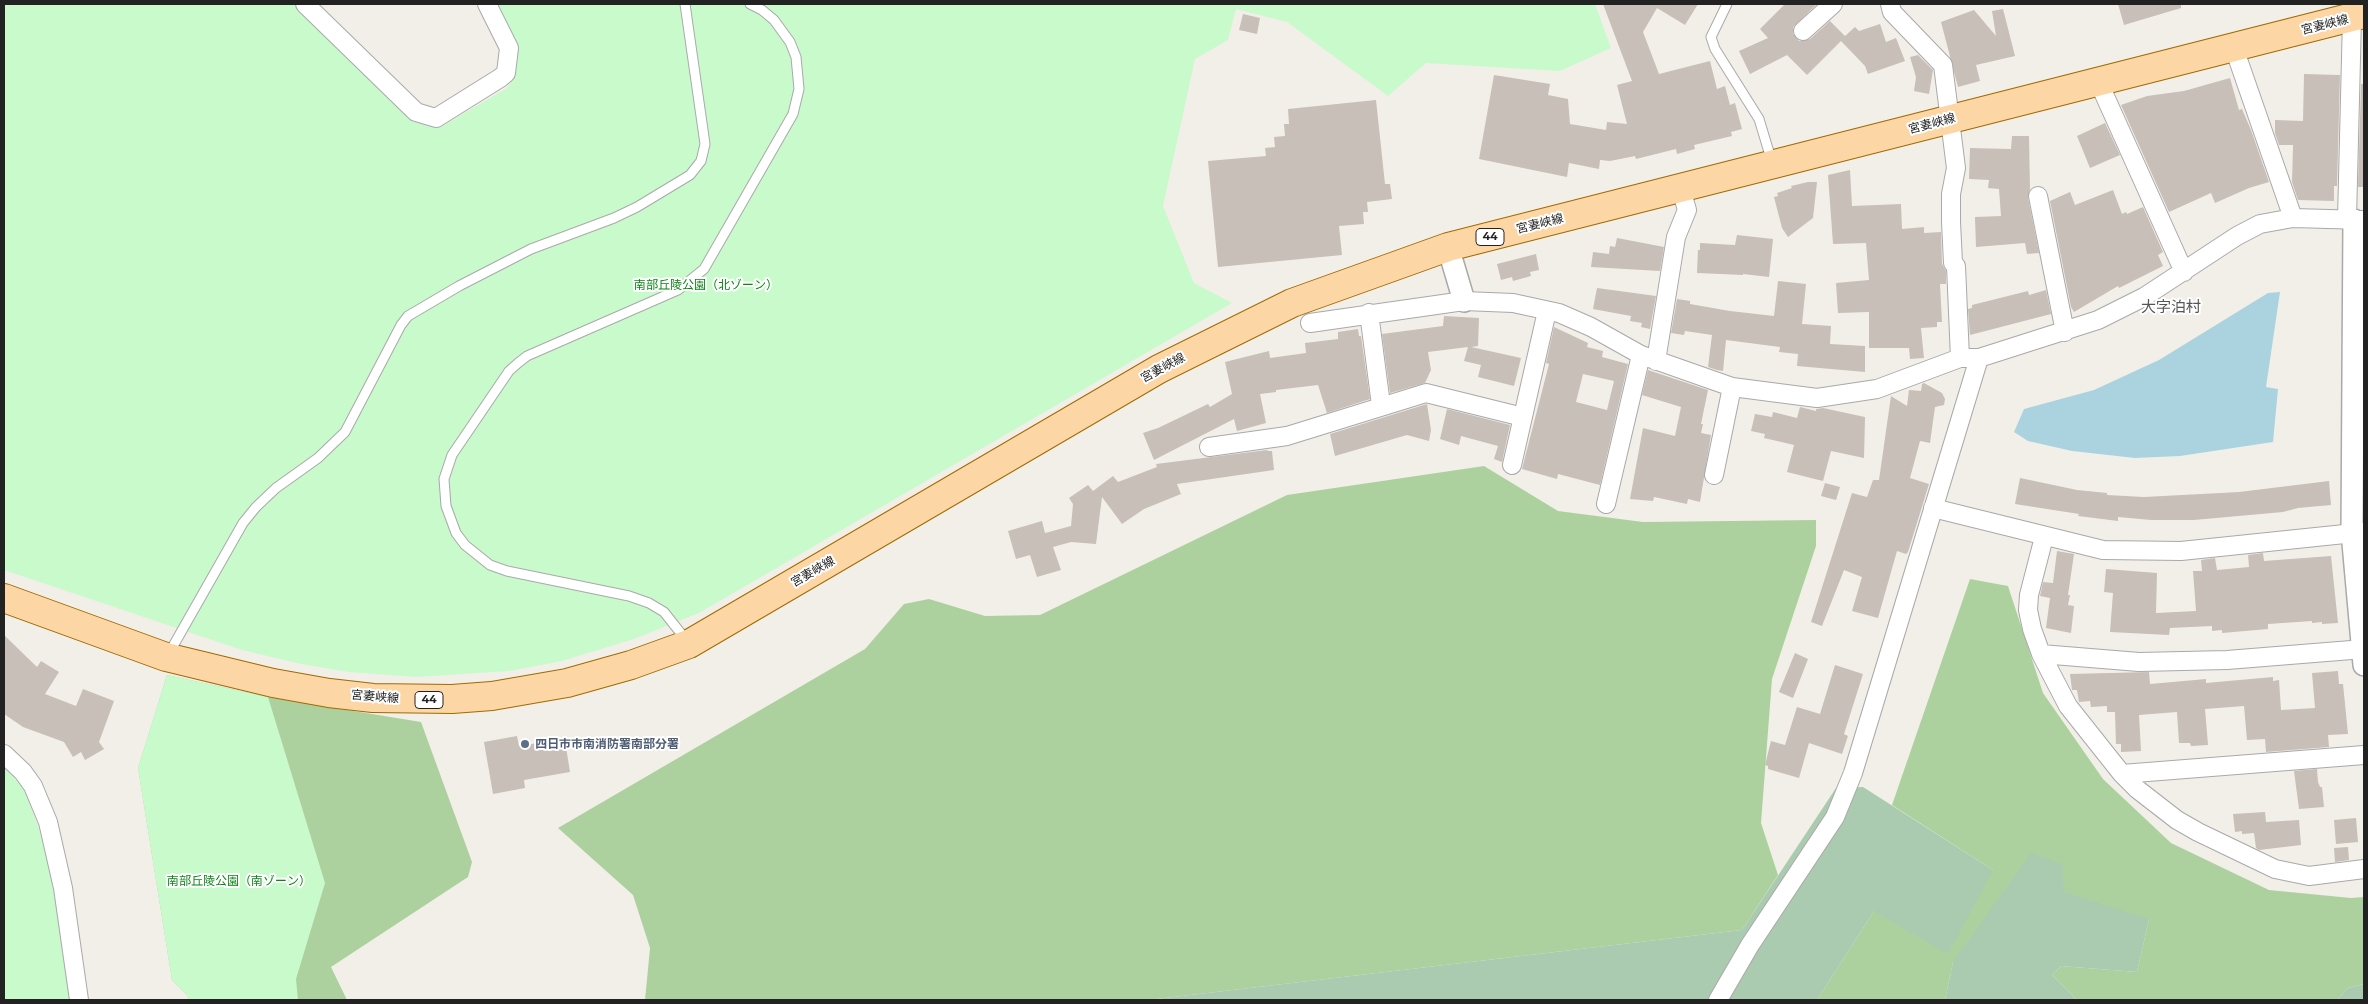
<!DOCTYPE html>
<meta charset="utf-8">
<style>
body{margin:0}
#map{position:relative;width:2368px;height:1004px;overflow:hidden;background:#f2efe9;font-family:Montserrat,sans-serif}
canvas{display:block}
.frame{position:absolute;inset:0;border:5px solid #222;pointer-events:none}
</style>
<div id="map">
<canvas width="2368" height="1004"></canvas>
<div class="frame"></div>
</div>
<script>
const ctx = document.querySelector('canvas').getContext('2d');
ctx.lineJoin = 'round';
function paint(path, color) {
  ctx.fillStyle = color;
  ctx.fill(path, 'evenodd');
}
function toPath(rows) {
  const path = new Path2D();
  for (const r of rows) {
    path.moveTo(r[0], r[1]);
    for (let i = 2; i < r.length; i += 2) path.lineTo(r[i], r[i + 1]);
  }
  return path;
}
function strokePath(path, color, width, dash) {
  ctx.strokeStyle = color;
  ctx.lineWidth = width;
  ctx.lineCap = dash ? 'butt' : 'round';
  ctx.setLineDash(dash || []);
  ctx.stroke(path);
}
function label(font, color, halo, rows, align = 'center') {
  ctx.font = font + ' Montserrat,"Noto Sans JP",sans-serif';
  ctx.lineWidth = 4;
  ctx.setLineDash([]);
  ctx.textBaseline = 'middle';
  ctx.strokeStyle = halo;
  ctx.fillStyle = color;
  for (const [text, x, y, turn = 0] of rows) {
    ctx.save();
    ctx.translate(x, y);
    ctx.rotate((+turn || 0) * Math.PI / 180);
    ctx.textAlign = isNaN(turn) ? turn : align;
    if (halo) ctx.strokeText(text, 0, 0);
    ctx.fillText(text, 0, 0);
    ctx.restore();
  }
}
paint(toPath([
 [1484,466,1558,511,1643,522,1816,520,1816,546,1772,679,1761,823,1778,875,1742,930,1148,1000,645,1000,650,948,633,895,558,828,865,649,904,604,929,599,985,616,1040,615,1287,495],
 [1970,579,2008,586,2043,693,2103,779,2171,843,2269,890,2351,898,2364,897,2364,984,2348,988,2337,1000,2077,1000,2052,975,2061,966,2137,972,2149,919,1953,962,1945,1000,1817,1000,1874,911,1993,870,1892,805],
 [167,675,268,697,421,722,472,862,468,877,331,967,347,1000,187,1000,187,995,172,980,138,768]
]), '#add19e');
paint(toPath([
 [1863,787,1993,870,1948,954,1874,911,1817,1000,1148,1000,1742,930,1836,788],
 [2031,853,2062,864,2064,892,2149,919,2137,972,2061,966,2052,975,2077,1000,1945,1000,1953,962],
 [2364,984,2364,1000,2337,1000,2348,988]
]), '#aacbaf');
paint(toPath([
 [4,4,296,4,414,120,439,128,507,88,515,75,516,43,495,4,1595,4,1611,48,1560,71,1426,63,1388,96,1287,22,1236,9,1228,40,1195,59,1163,206,1194,283,1232,303,699,613,634,639,562,661,510,671,416,677,349,672,301,664,242,650,4,570],
 [167,675,268,697,325,883,296,979,298,1000,187,1000,187,995,172,980,138,768],
 [4,767,26,790,52,869,70,1000,4,1000]
]), '#c8facc');
paint(toPath([
 [2280,292,2266,387,2278,389,2273,442,2180,456,2135,458,2072,451,2028,441,2014,432,2024,409,2094,390,2159,360,2268,293]
]), '#aad3df');
paint(toPath([
 [1603,4,1698,4,1685,25,1657,8,1643,32,1659,74,1710,61,1717,89,1725,86,1730,105,1735,103,1742,129,1731,132,1732,136,1694,145,1695,149,1677,154,1676,149,1636,159,1635,156,1610,161,1600,160,1599,169,1569,163,1567,177,1479,159,1494,75,1550,84,1548,95,1568,99,1570,124,1606,130,1607,122,1627,124,1617,85,1632,81],
 [1785,4,1816,5,1793,27,1793,34,1799,41,1810,39,1830,21,1845,36,1855,27,1859,31,1880,24,1886,42,1896,38,1905,61,1868,74,1865,66,1841,41,1807,75,1787,55,1750,74,1739,51,1768,38,1760,29],
 [2118,4,2181,4,2181,8,2124,25],
 [2003,9,2015,56,1976,65,1980,81,1958,87,1941,22,1974,10,1996,36,1992,11],
 [1243,14,1260,18,1257,34,1239,30],
 [1918,55,1933,70,1929,94,1914,91,1916,77,1910,57],
 [2304,74,2340,75,2337,186,2334,186,2334,201,2298,200,2292,182,2293,145,2279,145,2275,133,2275,120,2303,121],
 [2230,78,2239,110,2242,109,2251,130,2269,182,2249,188,2215,203,2211,193,2169,212,2121,105,2147,96,2184,91],
 [2361,84,2364,84,2364,187,2358,187],
 [1376,100,1385,184,1390,184,1392,199,1367,202,1368,212,1363,212,1364,224,1339,226,1342,255,1218,267,1208,161,1266,156,1265,148,1275,147,1274,137,1285,136,1284,124,1289,124,1288,109],
 [2105,123,2120,155,2090,168,2077,136],
 [2012,136,2029,136,2030,189,2028,198,2039,253,2027,254,2025,243,1976,247,1975,217,2001,216,1999,189,1988,188,1989,180,1969,179,1970,148,2011,149],
 [1850,170,1852,206,1901,204,1902,229,1924,227,1924,233,1941,232,1942,264,1946,271,1946,284,1940,284,1942,322,1937,322,1937,327,1921,328,1924,358,1910,359,1909,348,1869,348,1869,312,1838,313,1836,283,1869,280,1866,243,1833,244,1828,175],
 [1808,182,1817,182,1813,218,1788,237,1782,228,1774,197,1778,196,1777,193,1792,188,1791,186],
 [2113,190,2122,214,2126,212,2127,214,2143,207,2163,252,2158,255,2163,266,2119,288,2118,286,2074,312,2071,307,2050,201,2070,192,2075,205],
 [1737,235,1773,239,1769,277,1743,274,1743,275,1697,273,1698,250,1700,250,1700,243,1735,245],
 [1617,238,1664,247,1660,271,1591,267,1593,252,1609,254,1610,246,1615,247],
 [1536,254,1539,270,1530,272,1531,276,1513,281,1512,277,1501,280,1497,264],
 [1778,281,1806,284,1802,324,1831,326,1830,344,1865,346,1865,372,1797,366,1798,354,1779,352,1780,347,1726,340,1723,371,1717,370,1708,367,1712,335,1685,331,1684,335,1671,333,1677,299,1690,301,1690,304,1730,311,1774,316],
 [1597,288,1656,296,1650,329,1641,327,1642,323,1630,321,1631,316,1593,309],
 [2046,290,2051,314,1970,335,1968,309,1972,308,1972,305,2028,291,2029,295],
 [1444,316,1479,318,1478,346,1471,347,1521,358,1514,386,1478,377,1481,365,1464,361,1468,347,1428,352,1431,370,1425,383,1390,393,1382,334,1443,326],
 [1554,327,1588,343,1587,347,1603,351,1602,357,1628,364,1600,485,1558,474,1557,479,1522,469,1549,364,1546,363],
 [1583,374,1614,381,1607,410,1576,402],
 [1358,329,1359,336,1361,336,1370,399,1327,413,1318,385,1276,390,1276,392,1260,394,1266,423,1237,431,1234,419,1154,460,1143,433,1158,428,1208,404,1210,407,1232,394,1225,362,1269,351,1270,358,1306,353,1305,343,1338,339,1338,332],
 [1648,370,1708,390,1701,424,1703,424,1701,433,1711,435,1700,502,1688,499,1687,504,1654,497,1653,501,1630,499,1643,428,1675,436,1681,407,1642,395],
 [1924,383,1942,393,1945,399,1944,405,1935,407,1930,443,1920,441,1910,478,1929,484,1908,552,1906,554,1897,551,1878,618,1852,611,1862,577,1844,570,1822,626,1811,622,1852,493,1867,497,1873,480,1879,480,1891,396,1907,406,1909,390,1921,391,1922,384],
 [1427,404,1431,430,1429,441,1407,435,1335,456,1330,434],
 [1800,407,1816,411,1816,409,1823,408,1865,417,1864,458,1831,451,1823,481,1787,472,1794,445,1764,438,1765,434,1751,431,1755,414,1772,417,1773,412,1797,418],
 [1447,409,1510,425,1502,462,1494,459,1498,446,1461,436,1459,445,1440,439],
 [1267,450,1268,451,1272,451,1274,470,1177,484,1181,494,1144,509,1122,524,1102,497,1096,544,1071,542,1053,547,1061,570,1037,577,1030,555,1016,559,1008,531,1042,521,1045,533,1071,526,1073,504,1069,498,1088,485,1093,491,1113,476,1118,482,1157,467,1156,464],
 [2020,478,2077,490,2107,493,2107,495,2144,497,2239,492,2329,481,2331,505,2298,508,2283,512,2194,520,2151,520,2118,517,2118,521,2078,516,2079,514,2015,504],
 [1825,483,1840,487,1836,500,1821,496],
 [2057,551,2074,554,2068,595,2070,595,2068,605,2074,606,2071,633,2046,628,2050,598,2040,596,2043,582,2053,583],
 [2263,553,2264,561,2331,556,2338,623,2322,624,2322,622,2312,623,2312,621,2268,624,2268,629,2222,633,2222,630,2212,631,2212,626,2170,628,2169,635,2110,632,2113,593,2104,592,2106,569,2157,573,2156,613,2196,611,2193,571,2202,571,2201,560,2215,558,2217,570,2249,567,2248,555],
 [4,635,37,667,41,661,59,672,45,694,76,706,83,689,114,701,99,742,104,749,85,760,81,752,73,757,64,742,23,727,4,714],
 [1795,653,1808,659,1793,698,1779,692],
 [1835,665,1863,674,1844,734,1848,736,1842,754,1809,743,1799,778,1768,769,1768,766,1765,765,1771,741,1785,745,1797,707,1820,714],
 [2338,671,2339,684,2343,684,2348,734,2328,735,2329,747,2266,752,2265,739,2247,740,2244,706,2205,709,2208,745,2191,746,2190,743,2179,743,2177,712,2139,715,2141,751,2121,752,2121,744,2116,744,2115,712,2107,712,2107,706,2091,707,2090,701,2079,702,2077,690,2072,690,2070,674,2149,672,2150,684,2206,679,2206,683,2273,677,2273,681,2279,680,2281,710,2315,708,2312,673],
 [517,736,519,746,556,740,556,742,565,741,570,772,524,780,525,788,493,794,484,742],
 [2317,769,2318,782,2320,787,2322,787,2324,807,2299,809,2294,771],
 [2265,812,2266,822,2299,820,2301,845,2259,850,2256,848,2254,833,2242,834,2242,831,2235,832,2233,814],
 [2356,818,2358,842,2336,844,2334,820],
 [2348,847,2349,860,2335,862,2334,848]
]), '#c7bfb8');
const service = toPath([
 [1727,4,1711,37,1715,49,1759,119,1772,162],
 [687,641,664,612,649,603,629,596,507,571,490,565,465,545,456,533,446,506,444,479,452,455,509,371,518,363,527,356,678,290,704,269,793,114,799,89,796,57,790,42,774,20,762,10,750,4],
 [168,655,243,523,256,507,276,488,318,458,345,432,401,325,408,316,459,286,531,249,614,218,637,207,690,175,701,161,705,144,685,4]
]);
const minor = toPath([
 [305,4,416,112,436,118,500,78,506,73,509,48,487,4],
 [1890,4,1892,12,1943,65,1956,168,1951,194,1951,222,1953,263,1956,266,1960,358],
 [1803,31,1833,4],
 [2234,48,2293,218],
 [2099,83,2184,272],
 [2038,196,2065,332],
 [2347,219,2352,18],
 [1369,313,1381,405],
 [1310,323,1464,301,1513,303,1559,313,1591,327,1641,355,1732,387,1817,398,1877,389,1960,358,1979,358,2098,320,2144,297,2237,236,2260,224,2293,218,2364,220],
 [1656,361,1676,237,1687,210,1681,189],
 [1209,447,1287,436,1426,393,1523,417],
 [1512,465,1547,311],
 [1714,475,1732,387],
 [1606,504,1641,355],
 [1933,508,2103,550,2181,551,2364,532],
 [2044,537,2029,595,2028,610,2032,629,2041,654,2068,706,2122,774,2137,789,2177,820,2198,832,2275,869,2309,876,2364,869],
 [2041,654,2139,662,2227,660,2364,649],
 [4,754,23,772,33,786,48,822,63,888,79,1000],
 [2122,774,2364,755],
 [1718,1000,1750,945,1835,817,1853,773,1979,358]
]);
const tertiary = toPath([
 [2354,220,2352,532,2364,665],
 [1448,247,1464,301]
]);
const primary = toPath([
 [4,598,166,657,273,683,329,693,373,698,452,699,492,696,567,683,631,665,689,644,1159,369,1292,303,1448,247,2364,14]
]);
strokePath(service, '#a9a9a9', 11);
strokePath(minor, '#a9a9a9', 20);
strokePath(tertiary, '#a9a9a9', 24);
strokePath(primary, '#a06b00', 30);
strokePath(service, '#fff', 9);
strokePath(minor, '#fff', 18);
strokePath(tertiary, '#fff', 21);
strokePath(primary, '#fcd6a4', 28);
for (const [x, y, r, color] of [
 [525,744,5,"#5c6f8a"]
]) {
  const dot = new Path2D();
  dot.arc(x, y, r, 0, 2 * Math.PI);
  ctx.fillStyle = color;
  ctx.fill(dot);
  strokePath(dot, '#fff', 2);
}
for (const [x, y, w] of [
 [1490,237,28],
 [429,700,28]
]) {
  const box = new Path2D();
  box.roundRect(x - w / 2, y - 8.5, w, 17, 4);
  ctx.fillStyle = '#fff';
  ctx.fill(box);
  strokePath(box, '#222', 1);
}
label('bold 11px', '#222', null, [
 ["44",1490,237],
 ["44",429,700]
]);
label('12px', '#222', '#fff', [
 ["宮妻峡線",2325,25,-14],
 ["宮妻峡線",1932,124,-15],
 ["宮妻峡線",1540,224,-14],
 ["宮妻峡線",1163,368,-28],
 ["宮妻峡線",813,572,-30],
 ["宮妻峡線",375,697,5]
]);
label('12px', '#0c8416', '#fff', [
 ["南部丘陵公園（北ゾーン）",706,285],
 ["南部丘陵公園（南ゾーン）",239,881]
]);
label('bold 12px', '#4e5e75', '#fff', [
 ["四日市市南消防署南部分署",535,744]
], 'left');
label('15px', '#555', '#fff', [
 ["大字泊村",2171,308]
]);
</script>
